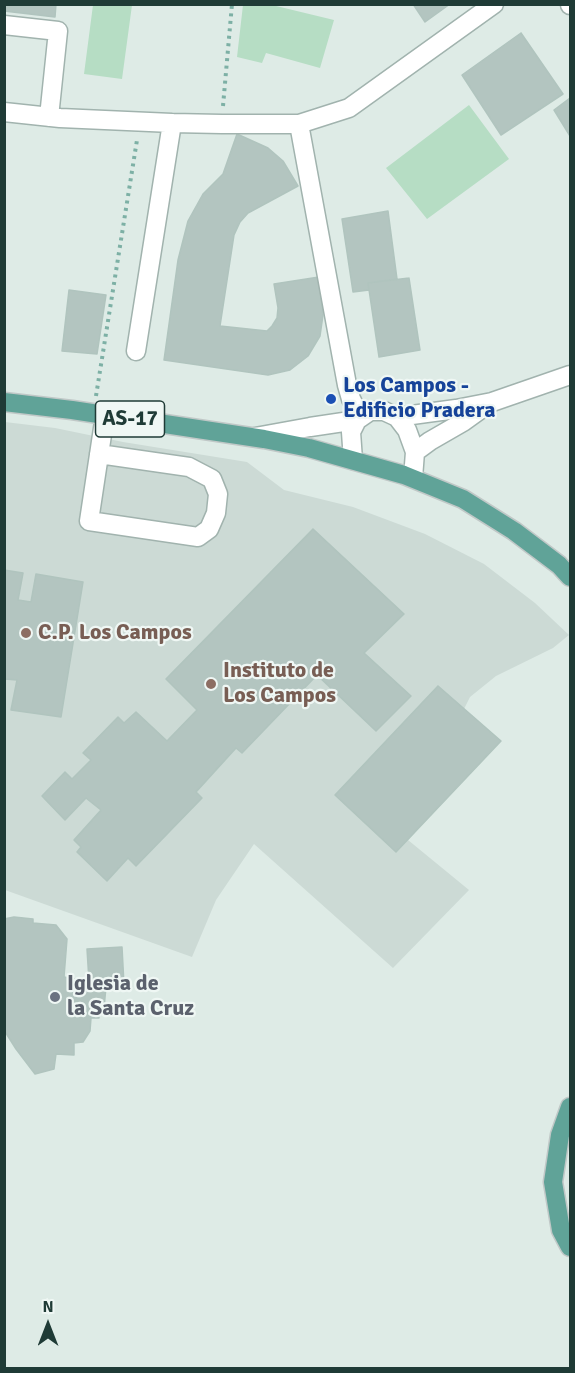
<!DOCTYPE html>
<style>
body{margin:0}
#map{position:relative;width:575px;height:1373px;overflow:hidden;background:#deebe6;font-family:Signika,sans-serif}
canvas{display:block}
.frame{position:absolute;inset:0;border:6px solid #1f3b36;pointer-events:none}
.north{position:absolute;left:18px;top:1295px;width:60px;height:60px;-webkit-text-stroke:4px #eff7f4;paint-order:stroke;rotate:0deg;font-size:16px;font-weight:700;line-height:24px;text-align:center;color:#1f3b36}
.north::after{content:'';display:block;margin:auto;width:21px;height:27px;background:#1f3b36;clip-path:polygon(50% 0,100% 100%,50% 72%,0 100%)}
</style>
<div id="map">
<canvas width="575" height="1373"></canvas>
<div class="frame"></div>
<div class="north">N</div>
</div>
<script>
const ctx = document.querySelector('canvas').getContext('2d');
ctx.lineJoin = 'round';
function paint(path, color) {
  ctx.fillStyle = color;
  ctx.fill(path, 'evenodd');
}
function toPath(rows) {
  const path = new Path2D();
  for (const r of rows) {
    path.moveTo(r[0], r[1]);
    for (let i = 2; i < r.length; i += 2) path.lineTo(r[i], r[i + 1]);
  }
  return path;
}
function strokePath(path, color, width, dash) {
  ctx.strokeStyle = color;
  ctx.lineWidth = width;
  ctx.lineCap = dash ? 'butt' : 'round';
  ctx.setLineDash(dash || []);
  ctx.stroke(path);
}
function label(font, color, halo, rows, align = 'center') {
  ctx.font = font + ' Signika,sans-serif';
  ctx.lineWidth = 4.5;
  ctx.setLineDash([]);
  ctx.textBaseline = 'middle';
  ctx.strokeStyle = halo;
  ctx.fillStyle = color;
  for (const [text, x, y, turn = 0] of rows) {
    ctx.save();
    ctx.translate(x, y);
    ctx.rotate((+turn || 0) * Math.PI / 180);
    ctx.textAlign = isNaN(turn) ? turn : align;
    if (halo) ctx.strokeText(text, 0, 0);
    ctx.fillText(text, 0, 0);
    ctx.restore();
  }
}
paint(toPath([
 [5,422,55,428,123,442,247,462,284,490,353,507,425,534,484,564,535,603,569,635,553,648,496,676,470,697,464,709,501,741,408,840,469,890,393,968,254,844,216,900,192,957,5,890]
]), '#ccdad5');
paint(toPath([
 [125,4,132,5,122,79,84,74,93,5],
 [243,5,272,5,334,20,320,68,266,53,262,63,237,57],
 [469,105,509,159,427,219,386,168]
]), '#b6ddc4');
const building = toPath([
 [4,4,56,4,55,17,4,11,4,4],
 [413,4,450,4,425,22,413,4],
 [521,33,563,94,501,135,462,75,521,33],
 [570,98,570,136,554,110,570,98],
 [237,134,268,148,283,161,298,186,248,213,240,222,234,235,220,326,267,331,272,326,277,318,278,308,274,284,319,277,323,315,320,336,308,356,290,370,268,375,164,360,178,260,188,221,203,194,223,174,237,134],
 [388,211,397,279,368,283,369,290,353,292,342,219,388,211],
 [409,278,420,350,379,357,368,283,409,278],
 [69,290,106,295,97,354,62,351,69,290],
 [313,529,404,614,364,653,411,696,376,731,317,675,242,753,236,748,196,792,202,798,136,866,128,858,107,881,77,852,81,847,74,840,101,810,86,798,65,820,42,796,65,772,72,779,91,760,83,753,118,717,124,723,136,712,167,741,197,710,166,679,313,529],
 [4,570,23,573,18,600,31,602,36,574,83,582,61,717,11,710,17,680,5,679,4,681,4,570],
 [438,686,501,741,396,852,335,795,438,686],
 [14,917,33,919,33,923,56,925,67,939,64,977,89,981,87,949,122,947,124,985,106,987,104,1008,99,1007,99,1018,91,1018,90,1031,83,1042,74,1043,74,1055,56,1054,54,1069,35,1074,16,1049,4,1030,4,919,14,917]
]);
paint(building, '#b3c5c0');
strokePath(building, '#b0c4be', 1.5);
const minor = toPath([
 [570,4,570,5],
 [4,25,58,31,49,117],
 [4,112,60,118,172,123,222,124,299,124,349,108,494,4],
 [299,124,347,385,351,399,360,417],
 [136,351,172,123],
 [397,417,456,409,492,402,570,375],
 [255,437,310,427,357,420],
 [415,452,430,441,463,422,488,404],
 [99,454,189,467,212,479,218,494,216,513,209,529,198,537,89,521,105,415],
 [353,460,351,432,357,420,370,411,384,411,397,417,407,430,415,452,413,478]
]);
const major = toPath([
 [4,402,72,410,264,439,309,448,404,475,463,499,514,531,559,565,570,577],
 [570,1107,560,1135,553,1182,561,1230,570,1247]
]);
strokePath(minor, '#a1b3ae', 21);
strokePath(major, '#c0c8c7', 21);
strokePath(toPath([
 [223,106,232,4],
 [96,396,137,140]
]), '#7db0a5', 4, [3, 4.5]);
strokePath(minor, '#fff', 18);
strokePath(major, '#60a398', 18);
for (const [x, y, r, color] of [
 [331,399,6,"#1a4fb4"],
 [26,633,6,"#8d6e63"],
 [211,684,6,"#8d6e63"],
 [55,997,6,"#6b7280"]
]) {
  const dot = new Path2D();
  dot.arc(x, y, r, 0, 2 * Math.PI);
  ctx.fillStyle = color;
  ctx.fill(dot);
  strokePath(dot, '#eff7f4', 2);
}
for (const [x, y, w] of [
 [130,419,69]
]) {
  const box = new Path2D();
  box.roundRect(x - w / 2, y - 18, w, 36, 4.5);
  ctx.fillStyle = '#eff7f4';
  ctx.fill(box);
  strokePath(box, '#1f3b36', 1.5);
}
label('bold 21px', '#1f3b36', null, [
 ["AS-17",130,419]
]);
label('bold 22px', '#164399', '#eff7f4', [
 ["Los Campos -",343,386],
 ["Edificio Pradera",343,411]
], 'left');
label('bold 22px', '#785e54', '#eff7f4', [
 ["C.P. Los Campos",38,633],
 ["Instituto de",223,671],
 ["Los Campos",223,696]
], 'left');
label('bold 22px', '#5b616d', '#eff7f4', [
 ["Iglesia de",67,984],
 ["la Santa Cruz",67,1009]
], 'left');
</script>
